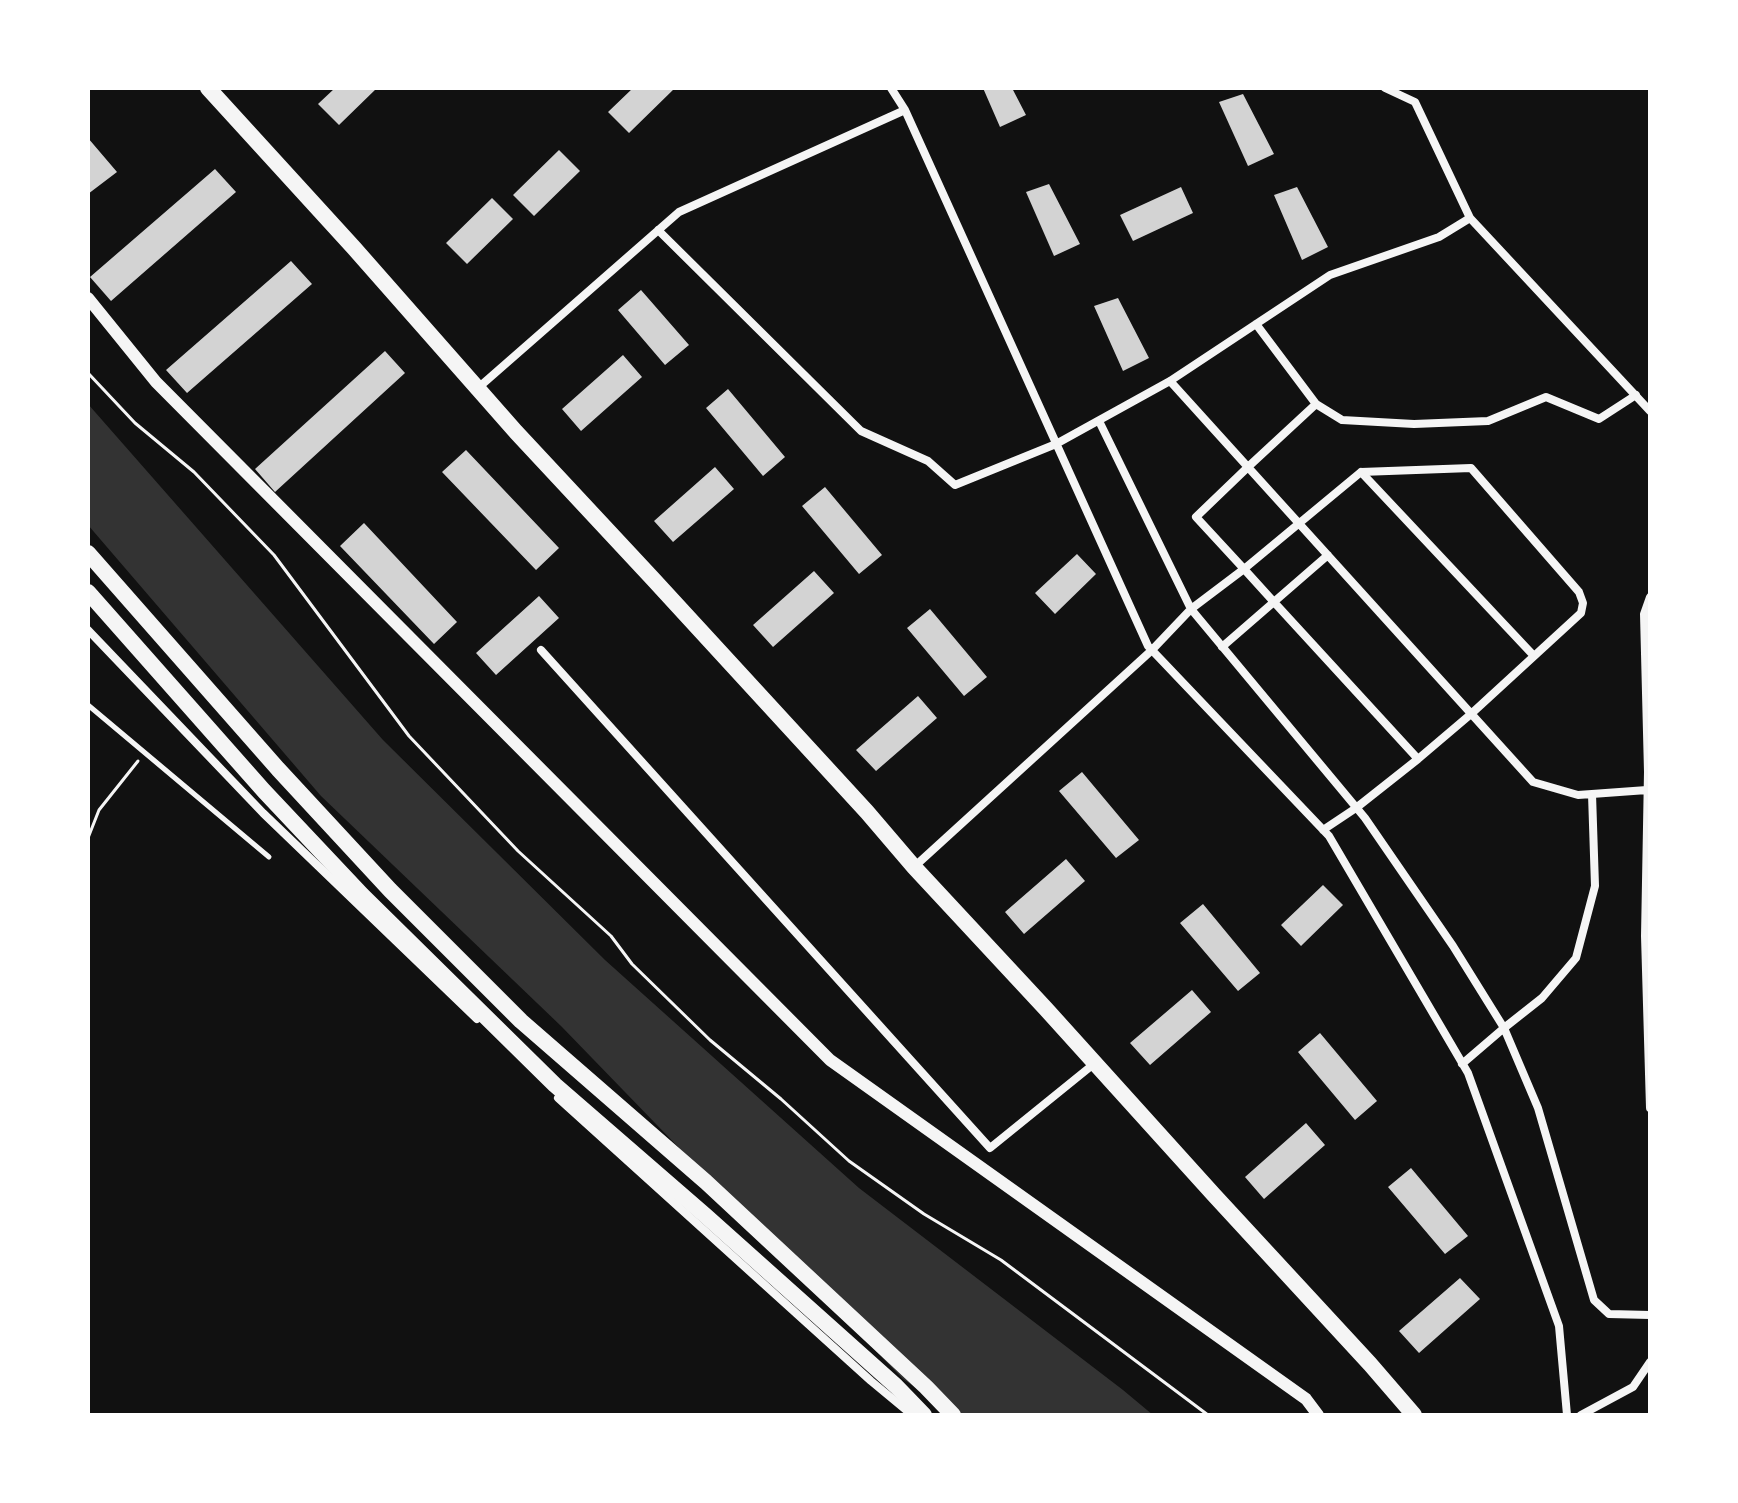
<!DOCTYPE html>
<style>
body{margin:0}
#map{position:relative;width:1738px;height:1503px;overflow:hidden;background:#111;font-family:"Times New Roman",serif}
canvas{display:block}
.frame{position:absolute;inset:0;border:90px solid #fff;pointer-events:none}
</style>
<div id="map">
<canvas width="1738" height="1503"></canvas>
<div class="frame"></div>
</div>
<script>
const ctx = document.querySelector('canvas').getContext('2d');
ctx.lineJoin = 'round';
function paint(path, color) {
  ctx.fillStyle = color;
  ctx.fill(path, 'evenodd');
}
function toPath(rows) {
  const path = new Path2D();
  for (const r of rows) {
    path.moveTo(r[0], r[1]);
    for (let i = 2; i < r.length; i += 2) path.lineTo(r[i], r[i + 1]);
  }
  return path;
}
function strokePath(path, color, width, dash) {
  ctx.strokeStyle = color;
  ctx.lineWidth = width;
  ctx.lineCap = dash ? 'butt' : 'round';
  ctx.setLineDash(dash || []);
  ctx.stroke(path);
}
paint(toPath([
 [88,404,383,740,605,960,859,1188,1123,1390,1153,1415,956,1415,903,1379,561,1026,321,796,88,525]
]), '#333');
paint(toPath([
 [335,88,377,88,339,125,318,104],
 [633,88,675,88,629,133,608,112],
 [983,88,1012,88,1026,115,1000,127],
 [1243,94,1274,154,1248,166,1219,102],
 [88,138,117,172,88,194],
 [559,150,580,171,534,216,513,195],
 [215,169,236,192,111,301,90,277],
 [1049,184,1080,244,1054,256,1026,192],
 [1181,187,1193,213,1133,241,1120,215],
 [1297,187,1328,247,1302,260,1274,195],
 [492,198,513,219,467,264,446,243],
 [291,261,312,284,187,393,166,370],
 [641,290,689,345,665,365,618,310],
 [1118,298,1149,358,1123,371,1094,306],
 [385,351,405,373,275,492,255,469],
 [623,355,642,377,581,431,562,409],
 [728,389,785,457,763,476,706,408],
 [466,450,559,548,536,570,442,472],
 [715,467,734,489,673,542,654,521],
 [825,487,882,555,859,574,802,506],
 [364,523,457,622,434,644,340,546],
 [1077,554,1096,574,1055,614,1035,593],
 [814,571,834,593,773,647,753,625],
 [539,596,559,618,496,675,476,653],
 [930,609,987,677,964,696,907,628],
 [918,696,937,718,876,771,856,750],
 [1082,772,1139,840,1116,858,1059,791],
 [1066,859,1085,881,1024,934,1005,912],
 [1323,885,1343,905,1301,946,1281,925],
 [1203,904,1260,973,1238,991,1180,923],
 [1192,990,1211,1012,1150,1065,1130,1043],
 [1320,1033,1377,1101,1355,1120,1298,1052],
 [1306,1123,1325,1145,1264,1199,1245,1177],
 [1411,1168,1468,1236,1445,1254,1388,1187],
 [1460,1278,1480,1299,1419,1353,1399,1331]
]), '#d3d3d3');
strokePath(toPath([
 [88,373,135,423,194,472,274,555,409,736,518,851,611,936,632,964,710,1040,781,1099,849,1161,924,1214,1001,1260,1208,1415],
 [88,838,99,810,138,761]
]), '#f5f5f5', 3);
strokePath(toPath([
 [88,705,269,857]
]), '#f5f5f5', 5);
strokePath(toPath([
 [891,88,905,110,1148,646,1329,836,1468,1073,1559,1326,1567,1415],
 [1385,88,1415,102,1470,218],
 [658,230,861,431,928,461,955,485,1056,444,1170,381,1330,275,1439,237,1470,218,1650,411],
 [1256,324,1316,404],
 [1170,381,1533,782,1578,795,1647,790],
 [478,388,679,212,905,110],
 [1099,421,1191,609,1365,818,1453,946,1504,1028,1538,1108,1594,1300,1609,1314,1650,1315],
 [1361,472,1534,656],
 [1650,597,1644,614,1648,772,1645,936,1650,1108],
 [88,630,263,813,477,1019],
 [1222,647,1328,555],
 [541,650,990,1148,1095,1063],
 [1323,830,1356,808,1418,759],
 [914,867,1152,650,1191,609,1244,569,1361,472,1471,468,1579,592,1583,603,1581,613,1471,714,1418,759,1273,601,1244,569,1196,517,1248,467,1316,404,1342,420,1414,424,1488,421,1546,397,1599,419,1636,395],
 [1462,1064,1504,1028,1542,998,1576,958,1595,886,1592,794],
 [558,1098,871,1381,912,1415],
 [1581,1415,1633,1387,1650,1362]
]), '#f5f5f5', 8);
strokePath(toPath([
 [88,298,156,382,830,1060,1306,1399,1318,1415]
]), '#f5f5f5', 12);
strokePath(toPath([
 [208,88,354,248,516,432,653,579,867,812,914,867,1046,1009,1214,1195,1370,1364,1414,1415]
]), '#f5f5f5', 16);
strokePath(toPath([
 [88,553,278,769,390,890,521,1021,706,1182,926,1387,953,1415],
 [88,592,264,791,362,895,555,1085,706,1216,896,1386,924,1415]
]), '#f5f5f5', 16);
</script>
